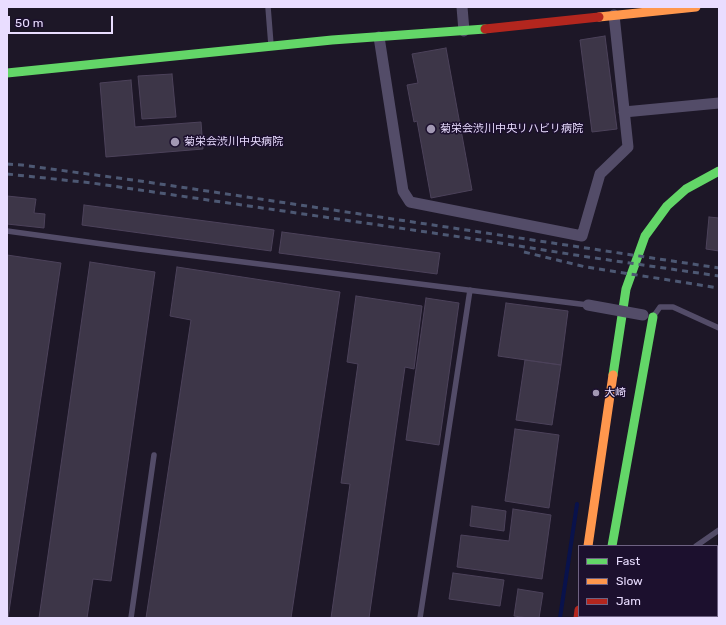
<!DOCTYPE html>
<meta charset="utf-8">
<style>
body{margin:0}
#map{position:relative;width:726px;height:625px;overflow:hidden;background:#1d1727;font-family:Rubik,sans-serif}
canvas{display:block}
.frame{position:absolute;inset:0;border:8px solid #e9ddff;pointer-events:none}
.legend{position:absolute;left:578px;top:545px;width:140px;height:72px;box-sizing:border-box;background:#1c102e;border:1px solid #6e6282;margin:0;padding:5px 7px;list-style:none;font-size:12px;color:#e9ddff}
.legend li{display:flex;align-items:center;gap:8px;height:20px}
.legend b{width:20px;border:1px solid #6e6282}
.scale{position:absolute;left:8px;top:16px;width:105px;height:18px;box-sizing:border-box;border:2px solid #e9ddff;border-top:0;padding-left:5px;font-size:12px;line-height:14px;white-space:nowrap;color:#e9ddff;-webkit-text-stroke:3px #1c102e;paint-order:stroke}
</style>
<div id="map">
<canvas width="726" height="625"></canvas>
<div class="frame"></div>
<ul class="legend">
<li><b style="height:5px;background:#63d668"></b>Fast</li>
<li><b style="height:5px;background:#ff974d"></b>Slow</li>
<li><b style="height:5px;background:#b3261e"></b>Jam</li>
</ul>
<div class="scale">50 m</div>
</div>
<script>
const ctx = document.querySelector('canvas').getContext('2d');
ctx.lineJoin = 'round';
function toPath(rows) {
  const path = new Path2D();
  for (const r of rows) {
    path.moveTo(r[0], r[1]);
    for (let i = 2; i < r.length; i += 2) path.lineTo(r[i], r[i + 1]);
  }
  return path;
}
function strokePath(path, color, width, dash) {
  ctx.strokeStyle = color;
  ctx.lineWidth = width;
  ctx.lineCap = dash ? 'butt' : 'round';
  ctx.setLineDash(dash || []);
  ctx.stroke(path);
}
function paint(path, color) {
  ctx.fillStyle = color;
  ctx.fill(path, 'evenodd');
}
function label(font, color, halo, rows, align = 'center') {
  ctx.font = font + ' Rubik,"Noto Sans JP",sans-serif';
  ctx.lineWidth = 3;
  ctx.setLineDash([]);
  ctx.textBaseline = 'middle';
  ctx.strokeStyle = halo;
  ctx.fillStyle = color;
  for (const [text, x, y, turn = 0] of rows) {
    ctx.save();
    ctx.translate(x, y);
    ctx.rotate((+turn || 0) * Math.PI / 180);
    ctx.textAlign = isNaN(turn) ? turn : align;
    if (halo) ctx.strokeText(text, 0, 0);
    ctx.fillText(text, 0, 0);
    ctx.restore();
  }
}
strokePath(toPath([
 [560,618,577,504]
]), '#09124c', 4);
const building = toPath([
 [605,36,617,129,592,132,580,40,605,36],
 [446,48,472,190,431,198,417,121,414,122,407,85,418,83,412,54,446,48],
 [172,74,176,117,142,119,138,76,172,74],
 [131,80,135,127,201,122,203,149,106,157,100,83,131,80],
 [7,196,36,199,34,213,45,214,44,228,7,224,7,196],
 [84,205,274,230,271,251,82,225,84,205],
 [709,217,719,218,719,251,706,249,709,217],
 [282,232,440,253,437,274,279,253,282,232],
 [7,255,61,263,8,618,7,618,7,255],
 [90,262,155,272,111,581,93,579,87,618,39,618,90,262],
 [177,267,340,292,291,618,146,618,191,320,170,316,177,267],
 [356,296,422,306,414,369,405,367,369,618,331,618,350,484,341,483,358,364,347,362,356,296],
 [426,298,459,303,439,445,406,440,426,298],
 [506,303,568,311,561,365,498,356,506,303],
 [525,360,561,365,552,425,516,420,525,360],
 [515,429,559,435,549,508,505,501,515,429],
 [472,506,506,511,504,531,470,526,472,506],
 [513,509,551,515,542,579,457,567,461,535,509,541,513,509],
 [453,573,504,580,500,606,449,599,453,573],
 [518,589,543,593,539,618,528,618,514,616,518,589]
]);
paint(building, '#3d3648');
strokePath(building, '#4c425a', 1);
strokePath(toPath([
 [268,7,271,45],
 [7,231,139,249,588,305],
 [653,317,660,307,673,307,719,328],
 [696,546,719,530],
 [131,618,154,455],
 [420,618,470,290]
]), '#534c68', 5.5);
strokePath(toPath([
 [462,7,464,31],
 [379,37,403,191,410,202,582,236,600,174,628,147,614,15],
 [624,112,719,103]
]), '#534c68', 11);
strokePath(toPath([
 [7,73,332,40,485,29],
 [613,375,626,289,645,236,667,206,686,189,719,171],
 [612,546,653,317]
]), '#63d668', 9);
strokePath(toPath([
 [599,17,696,7],
 [588,546,613,375],
 [599,618,600,616]
]), '#ff974d', 9);
strokePath(toPath([
 [485,29,599,17],
 [578,618,579,610]
]), '#b3261e', 9);
strokePath(toPath([
 [7,164,22,165,147,182,659,259,719,268],
 [7,174,92,183,481,240,588,257,719,276],
 [524,252,586,267,719,288]
]), '#4d5873', 3, [6, 5]);
strokePath(toPath([
 [588,305,643,315]
]), '#534c68', 11);
for (const [x, y, r, color] of [
 [431,129,5,"#a298b3"],
 [175,142,5,"#a298b3"],
 [596,393,4,"#a298b3"]
]) {
  const dot = new Path2D();
  dot.arc(x, y, r, 0, 2 * Math.PI);
  ctx.fillStyle = color;
  ctx.fill(dot);
  strokePath(dot, '#1c102e', 1.5);
}
label('11px', '#e9ddff', '#1c102e', [
 ["菊栄会渋川中央リハビリ病院",440,129],
 ["菊栄会渋川中央病院",184,142],
 ["大崎",604,393]
], 'left');
</script>
